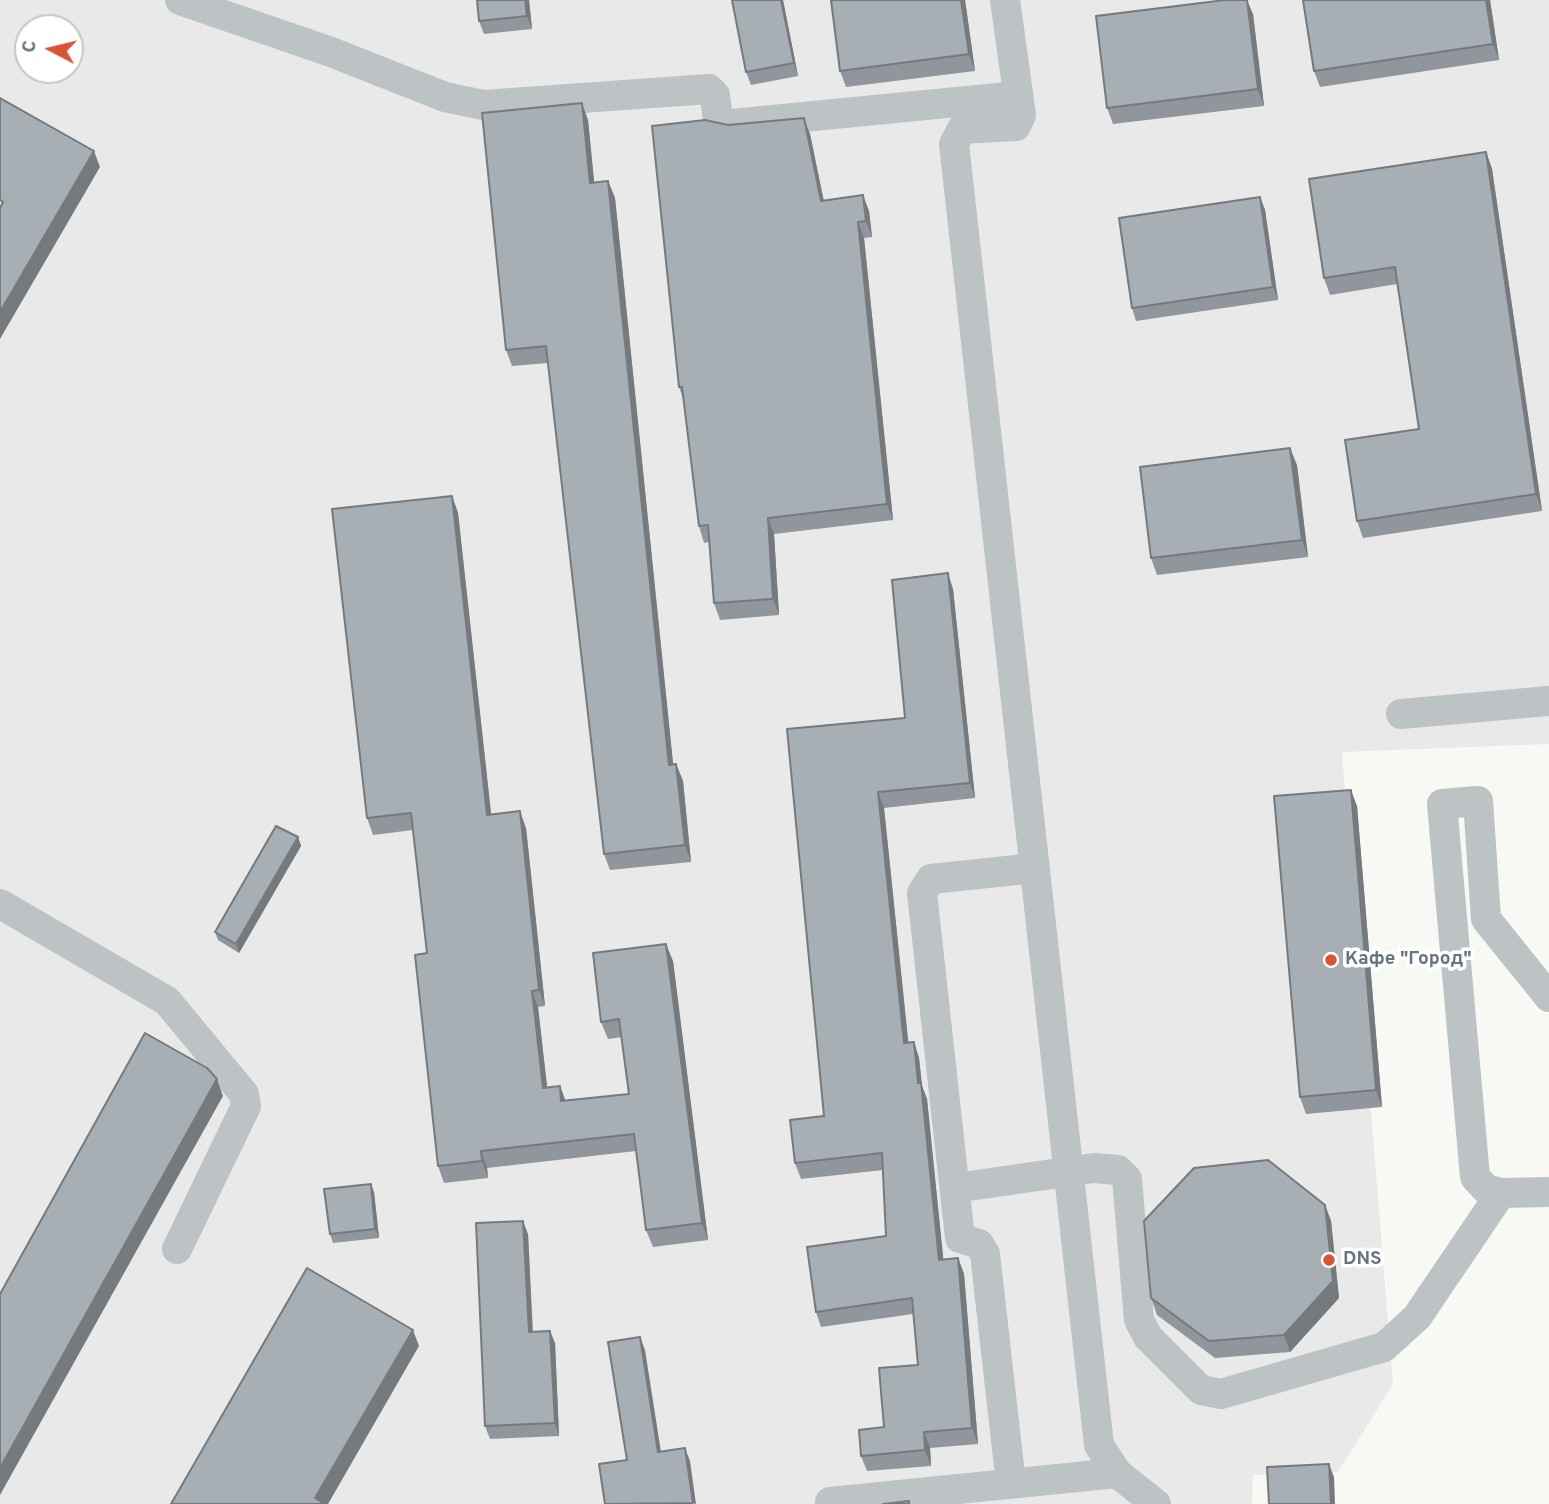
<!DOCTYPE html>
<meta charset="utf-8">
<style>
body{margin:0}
#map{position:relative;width:1549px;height:1504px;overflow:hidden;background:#f8f8f5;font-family:Overpass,sans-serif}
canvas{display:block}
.north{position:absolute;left:14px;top:14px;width:70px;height:70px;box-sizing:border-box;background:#fff;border:2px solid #c1c7cb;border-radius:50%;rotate:277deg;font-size:19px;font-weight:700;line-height:28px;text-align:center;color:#65747e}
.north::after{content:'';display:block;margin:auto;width:24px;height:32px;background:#d55538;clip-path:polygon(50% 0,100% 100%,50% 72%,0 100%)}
</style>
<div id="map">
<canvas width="1549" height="1504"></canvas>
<div class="north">С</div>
</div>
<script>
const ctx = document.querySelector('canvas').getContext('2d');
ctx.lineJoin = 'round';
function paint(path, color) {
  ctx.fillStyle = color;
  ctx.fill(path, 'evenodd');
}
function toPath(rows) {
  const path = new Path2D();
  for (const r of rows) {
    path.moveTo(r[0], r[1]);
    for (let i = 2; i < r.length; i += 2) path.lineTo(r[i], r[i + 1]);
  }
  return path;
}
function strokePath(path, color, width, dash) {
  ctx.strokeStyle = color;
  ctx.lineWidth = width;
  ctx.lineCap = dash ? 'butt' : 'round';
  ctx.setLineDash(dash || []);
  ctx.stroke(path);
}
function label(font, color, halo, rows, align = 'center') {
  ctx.font = font + ' Overpass,sans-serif';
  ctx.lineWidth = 7;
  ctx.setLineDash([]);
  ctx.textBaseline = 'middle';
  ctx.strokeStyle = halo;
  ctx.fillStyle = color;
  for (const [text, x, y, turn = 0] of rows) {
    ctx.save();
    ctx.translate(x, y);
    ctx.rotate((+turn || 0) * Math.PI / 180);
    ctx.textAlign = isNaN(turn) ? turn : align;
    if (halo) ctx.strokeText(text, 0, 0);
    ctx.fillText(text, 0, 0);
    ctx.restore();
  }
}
paint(toPath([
 [0,0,1549,0,1549,744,1342,752,1393,1384,1338,1472,1253,1475,1252,1504,0,1504],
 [28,28,70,28,70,70,28,70]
]), '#e9e9e9');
strokePath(toPath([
 [180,0,331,52,445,97,483,105,709,89,715,95,718,121,732,124,1018,96],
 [1005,0,1021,115,1016,126,962,129,954,144,1099,1445,1117,1473,1156,1504],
 [1401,714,1549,701],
 [0,904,167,1001,244,1094,246,1106,177,1249],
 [1549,997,1486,919,1478,801,1442,804,1475,1177,1486,1189,1501,1193,1549,1192],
 [955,1188,1094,1168,1118,1170,1127,1179,1139,1320,1148,1337,1201,1390,1221,1394,1384,1347,1417,1317,1501,1193],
 [1011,1484,985,1254,979,1244,960,1238,922,893,931,879,1035,868],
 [830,1502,1117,1473]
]), '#bdc2c5', 30);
paint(toPath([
 [477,0,529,0,532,29,484,34,479,21],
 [732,0,783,0,798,76,751,85,746,72],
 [831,0,965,0,975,71,846,87,840,71],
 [1490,0,1499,60,1320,87,1314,71],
 [1253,14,1264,106,1113,124,1107,108],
 [588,120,594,183,608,181,615,198,673,765,676,764,683,781,691,862,610,870,604,854,548,363,512,366,506,350],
 [728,125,810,134,824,201,869,211,872,237,864,238,893,520,774,534,779,615,720,620,714,603,709,542,704,543,699,526,683,398,679,387],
 [1486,152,1492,169,1542,511,1363,538,1357,521,1419,429,1397,284,1330,295,1324,278],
 [1260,197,1265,210,1278,300,1136,321,1132,308],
 [1297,465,1308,557,1157,575,1151,558],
 [452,496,458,513,491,814,526,828,545,1006,538,1007,547,1087,560,1086,565,1101,629,1094,622,1037,608,1039,601,1022,673,961,708,1240,653,1247,646,1230,636,1151,487,1168,488,1178,444,1183,438,1166,427,953,413,830,373,835,367,818],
 [953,589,975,798,884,808,908,1042,914,1042,919,1058,922,1086,927,1099,943,1259,958,1258,964,1274,978,1444,930,1448,931,1466,867,1471,861,1456,884,1427,918,1365,913,1314,821,1327,816,1312,886,1236,883,1170,801,1179,795,1163,824,1116,787,729,905,718],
 [1357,806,1382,1107,1306,1114,1300,1097],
 [298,837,301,846,239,953,218,940,215,932],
 [374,1192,379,1238,333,1243,330,1234],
 [1325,1205,1331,1221,1339,1298,1290,1352,1215,1358,1157,1315,1151,1298],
 [528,1234,533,1331,555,1343,559,1436,490,1439,485,1426]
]), '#90969b');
paint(toPath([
 [525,0,529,0,532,29,527,16],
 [781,0,783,0,798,76,794,63],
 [961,0,965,0,975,71,969,54],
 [1247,0,1253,14,1264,106,1258,89],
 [1486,0,1490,0,1499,60,1493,44],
 [582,103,588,120,596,200,590,183],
 [804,118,810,134,827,218,821,201],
 [94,151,100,167,0,339,0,312],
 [1486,152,1492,169,1542,511,1536,494],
 [608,181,615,198,675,782,669,765],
 [863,195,869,211,872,237,866,221],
 [1260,197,1265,210,1278,300,1273,287],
 [858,222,864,238,893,520,887,504],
 [1290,448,1297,465,1308,557,1302,540],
 [452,496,458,513,493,831,487,815],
 [768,518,774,534,779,615,773,599],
 [948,573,953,589,975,798,970,783],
 [676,764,683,781,691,862,685,845],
 [1351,790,1357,806,1382,1107,1376,1090],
 [878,792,884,808,910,1058,904,1043],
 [520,811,526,828,545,1006,539,990],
 [298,837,301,846,239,953,236,944],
 [666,944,673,961,708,1240,702,1223],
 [532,991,538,1007,549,1104,543,1088],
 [914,1042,919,1058,922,1086,927,1099,945,1275,939,1260],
 [217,1079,223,1096,0,1495,0,1468],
 [560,1086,566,1102,561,1101],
 [481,1151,487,1168,488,1178,482,1161],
 [371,1184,374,1192,379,1238,375,1229],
 [1325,1205,1331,1221,1339,1298,1290,1352,1284,1335],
 [523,1221,528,1234,533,1345,529,1332],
 [958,1258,964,1274,978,1444,972,1428],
 [413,1330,419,1346,328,1504,318,1504,315,1498],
 [550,1331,555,1343,559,1436,555,1423],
 [640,1337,645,1350,663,1465,658,1452],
 [924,1432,930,1448,931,1466,925,1450],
 [685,1448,690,1461,696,1504,693,1503],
 [1329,1464,1334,1477,1335,1504,1331,1504]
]), '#757a7e');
const building = toPath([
 [477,0,525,0,527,16,479,21,477,0],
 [732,0,781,0,794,63,746,72,732,0],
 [831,0,961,0,969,54,840,71,831,0],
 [1225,0,1247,0,1258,89,1107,108,1096,16,1225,0],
 [1303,0,1486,0,1493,44,1314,71,1303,0],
 [0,98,94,151,0,312,0,208,3,202,0,200,0,98],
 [582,103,590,183,608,181,669,765,676,764,685,845,604,854,546,346,506,350,482,113,582,103],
 [804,118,821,201,863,195,866,221,858,222,887,504,768,518,773,599,714,603,708,525,699,526,682,387,679,387,652,126,705,120,728,125,804,118],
 [1486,152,1536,494,1357,521,1345,440,1419,429,1395,267,1324,278,1309,179,1486,152],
 [1260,197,1273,287,1132,308,1119,218,1260,197],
 [1290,448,1302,540,1151,558,1140,467,1290,448],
 [452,496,487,815,520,811,539,990,532,991,543,1088,560,1086,561,1101,629,1094,619,1019,601,1022,593,953,666,944,702,1223,646,1230,634,1134,481,1151,482,1161,438,1166,415,955,427,953,411,813,367,818,332,509,452,496],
 [948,573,970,783,878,792,904,1043,914,1042,918,1083,921,1083,939,1260,958,1258,972,1428,924,1432,925,1450,861,1456,859,1430,884,1427,879,1368,918,1365,912,1298,816,1312,807,1247,886,1236,882,1153,795,1163,790,1120,824,1116,787,729,905,718,892,580,948,573],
 [1351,790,1376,1090,1300,1097,1274,796,1351,790],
 [276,826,298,837,236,944,215,932,276,826],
 [145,1033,207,1068,217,1079,0,1468,0,1294,145,1033],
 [1268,1160,1325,1205,1333,1281,1284,1335,1209,1341,1151,1298,1144,1221,1194,1168,1268,1160],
 [371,1184,375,1229,330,1234,324,1189,371,1184],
 [523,1221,529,1332,550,1331,555,1423,485,1426,476,1223,523,1221],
 [307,1268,413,1330,315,1498,325,1504,171,1504,307,1268],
 [640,1337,658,1452,685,1448,693,1503,605,1504,599,1464,627,1460,608,1342,640,1337],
 [1329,1464,1331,1504,1269,1504,1267,1467,1329,1464],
 [909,1501,909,1504,883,1504,909,1501]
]);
paint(building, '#a7aeb4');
strokePath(building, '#757a7e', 2);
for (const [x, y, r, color] of [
 [1331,960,7,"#d55538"],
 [1329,1260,7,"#d55538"]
]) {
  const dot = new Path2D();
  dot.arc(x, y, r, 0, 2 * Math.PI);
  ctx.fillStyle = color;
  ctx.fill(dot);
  strokePath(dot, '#fff', 2.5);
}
label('bold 19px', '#65747e', '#fff', [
 ["Кафе \"Город\"",1345,960],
 ["DNS",1343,1260]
], 'left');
</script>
